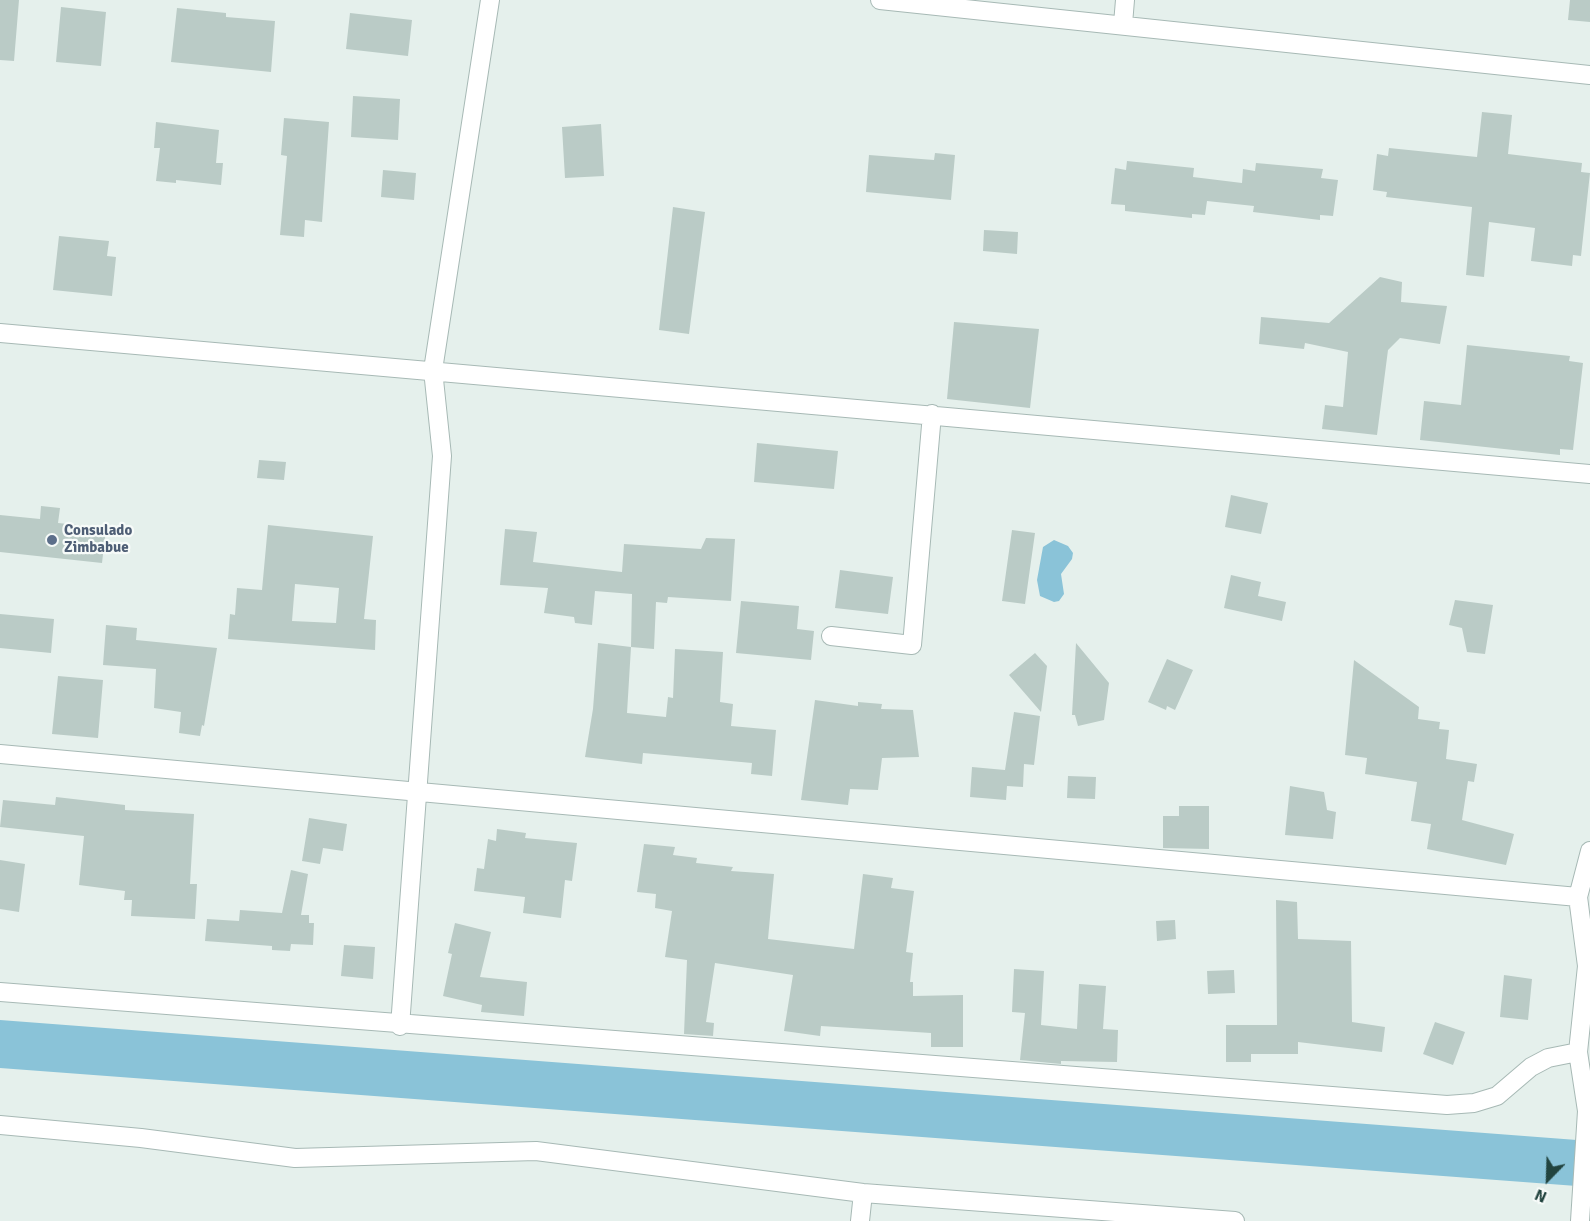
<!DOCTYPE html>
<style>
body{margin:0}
#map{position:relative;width:1590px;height:1221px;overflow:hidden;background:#e5f0ec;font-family:Signika,sans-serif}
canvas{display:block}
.north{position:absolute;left:1518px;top:1149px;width:60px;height:60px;-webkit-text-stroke:4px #f7fbf9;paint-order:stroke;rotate:203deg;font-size:16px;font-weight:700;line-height:24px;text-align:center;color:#22443f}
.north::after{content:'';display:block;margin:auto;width:21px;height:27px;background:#22443f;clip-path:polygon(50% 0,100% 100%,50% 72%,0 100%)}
</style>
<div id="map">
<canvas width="1590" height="1221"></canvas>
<div class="north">N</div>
</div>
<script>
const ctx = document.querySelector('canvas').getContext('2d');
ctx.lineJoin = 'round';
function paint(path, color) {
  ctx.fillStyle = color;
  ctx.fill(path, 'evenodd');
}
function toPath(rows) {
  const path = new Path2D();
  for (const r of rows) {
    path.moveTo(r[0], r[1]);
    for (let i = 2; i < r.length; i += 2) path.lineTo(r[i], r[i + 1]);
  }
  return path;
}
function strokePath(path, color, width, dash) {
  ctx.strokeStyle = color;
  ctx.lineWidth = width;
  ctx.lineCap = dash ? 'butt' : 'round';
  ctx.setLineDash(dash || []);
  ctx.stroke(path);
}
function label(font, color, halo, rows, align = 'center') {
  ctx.font = font + ' Signika,sans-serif';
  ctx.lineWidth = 4.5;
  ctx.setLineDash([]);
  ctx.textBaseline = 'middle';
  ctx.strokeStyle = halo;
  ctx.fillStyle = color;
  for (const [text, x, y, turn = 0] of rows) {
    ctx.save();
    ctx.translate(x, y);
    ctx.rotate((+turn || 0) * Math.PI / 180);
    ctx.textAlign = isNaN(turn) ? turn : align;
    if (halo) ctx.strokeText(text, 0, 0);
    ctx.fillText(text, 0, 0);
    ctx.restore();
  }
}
paint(toPath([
 [1054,540,1068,546,1073,553,1072,559,1061,574,1064,594,1059,601,1054,602,1040,596,1037,580,1043,547],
 [0,1020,1590,1141,1590,1187,0,1068]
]), '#8ac3d8');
paint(toPath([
 [0,0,19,0,14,61,0,60],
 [1570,0,1590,0,1590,22,1568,20],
 [61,7,106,12,101,66,56,62],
 [177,8,226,13,226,17,275,21,271,72,171,62],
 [350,13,412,20,408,56,346,49],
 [353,96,400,99,398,140,351,137],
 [1482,112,1512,115,1508,154,1582,163,1581,172,1590,173,1581,256,1573,255,1572,266,1531,261,1535,228,1489,222,1484,277,1466,275,1472,207,1386,197,1387,192,1373,190,1377,154,1388,156,1389,148,1477,157],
 [284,118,329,122,322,222,305,220,304,237,280,235,287,156,281,155],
 [156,122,219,130,216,163,223,163,221,185,176,180,176,183,156,181,160,148,154,148],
 [601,124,604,176,565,178,562,127],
 [935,153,955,155,951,200,866,192,869,155,934,160],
 [1127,161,1194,168,1193,177,1242,183,1243,169,1255,171,1256,163,1323,169,1321,178,1338,180,1333,216,1320,215,1320,220,1253,212,1254,206,1207,201,1205,215,1192,214,1192,218,1125,211,1125,205,1111,204,1115,168,1126,170],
 [383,170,416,173,414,200,381,197],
 [673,207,705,212,689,334,659,330],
 [984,230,1018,232,1017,254,983,251],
 [59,236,109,241,107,256,116,257,112,296,53,290],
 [1380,277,1402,282,1401,302,1447,306,1440,344,1400,338,1388,350,1377,435,1322,429,1325,405,1343,407,1348,352,1305,343,1304,349,1259,344,1261,317,1329,323],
 [954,322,1039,329,1030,408,947,399],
 [1467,345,1570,356,1569,361,1583,363,1573,450,1560,449,1560,455,1420,440,1424,401,1461,405],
 [757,443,838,451,834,489,754,482],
 [259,460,286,462,284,480,257,478],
 [1231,495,1268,503,1261,534,1225,527],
 [41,506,60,508,58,523,106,528,102,563,0,552,0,515,40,519],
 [268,525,373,536,364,619,376,620,375,650,228,639,230,614,235,615,237,588,262,590],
 [295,584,339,588,336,623,292,621],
 [505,529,537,532,533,562,622,572,624,544,701,549,706,538,735,539,731,601,668,597,667,603,656,602,654,649,631,647,632,594,595,591,592,625,575,623,574,617,544,613,548,588,500,585],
 [1012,530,1035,533,1025,604,1002,601],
 [840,570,893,577,888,614,835,608],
 [1231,575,1261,582,1258,596,1286,602,1282,621,1224,608],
 [1455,600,1493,605,1485,654,1467,652,1462,628,1449,625],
 [741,601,799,606,797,629,814,631,811,660,736,653],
 [0,614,54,619,51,653,0,648],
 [106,625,137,628,136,640,217,648,204,726,202,725,200,736,179,733,181,712,154,708,156,669,103,665],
 [598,643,631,647,627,713,666,717,668,697,673,698,675,649,723,652,720,702,733,704,731,726,776,730,772,776,751,774,752,763,643,753,642,764,585,757,593,709],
 [1076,643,1109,683,1104,720,1078,726,1075,715,1072,715],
 [1035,653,1047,666,1041,712,1009,675],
 [1167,659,1193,670,1175,710,1167,706,1166,710,1148,702],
 [1354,660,1419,707,1418,719,1440,722,1439,729,1449,730,1446,759,1477,764,1474,782,1468,781,1462,820,1514,834,1506,865,1427,849,1431,824,1411,821,1417,782,1365,774,1367,758,1345,755],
 [58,676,103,680,98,738,52,734],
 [815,700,858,706,858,702,882,704,881,709,913,710,919,757,882,758,878,790,850,789,848,805,801,800],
 [1014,712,1040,716,1034,765,1024,764,1023,787,1007,786,1006,800,970,797,972,767,1005,770],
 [1068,776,1096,777,1095,799,1067,798],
 [1290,786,1324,792,1327,810,1336,812,1333,839,1285,835],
 [56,797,125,805,125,810,194,814,190,884,197,884,195,919,131,916,132,900,124,900,125,891,79,885,84,836,0,827,3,800,55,805],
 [1179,806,1209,806,1209,849,1163,848,1163,816,1179,816],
 [309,818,347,824,343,851,323,848,320,864,302,861],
 [497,829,526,833,525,838,577,843,572,881,565,880,561,918,523,913,525,897,474,891,477,868,484,869,488,839,496,841],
 [644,844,675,847,673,855,697,858,696,863,733,867,731,871,774,874,768,939,854,949,863,874,893,878,891,888,914,891,906,952,913,953,910,982,913,982,913,996,963,995,963,1047,931,1047,931,1033,821,1026,820,1036,784,1031,793,975,715,963,706,1022,714,1023,713,1036,684,1034,687,960,665,957,672,911,655,908,656,894,637,892],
 [0,860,25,864,19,912,0,909],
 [291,870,308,874,301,915,309,915,309,923,314,923,313,945,291,944,290,951,272,950,272,946,205,941,207,919,239,921,240,910,282,913],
 [1276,900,1297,902,1298,939,1351,941,1352,1022,1385,1027,1382,1052,1298,1042,1298,1054,1251,1054,1251,1062,1226,1062,1226,1025,1277,1025],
 [1175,920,1176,939,1157,941,1156,921],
 [455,923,491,932,480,977,527,982,524,1016,481,1012,482,1005,443,996,452,954,448,953],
 [344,945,375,947,373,979,341,976],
 [1014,969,1044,971,1041,1025,1077,1029,1079,984,1106,986,1103,1029,1118,1030,1117,1062,1061,1061,1061,1064,1020,1060,1025,1013,1012,1012],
 [1234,970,1235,993,1208,994,1207,971],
 [1504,975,1532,979,1528,1020,1500,1017],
 [1435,1022,1465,1032,1453,1065,1423,1054]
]), '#bacbc6');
const minor = toPath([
 [880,0,1590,75],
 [1123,24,1125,0],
 [0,333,1590,474],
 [831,636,912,645,932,414],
 [0,754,1578,897],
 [0,992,1447,1105,1474,1103,1497,1096,1531,1067,1548,1058,1578,1052,1587,966,1578,897,1590,851],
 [400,1026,442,456,433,370,490,0],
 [1578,1052,1587,1111,1580,1221],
 [0,1125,141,1138,295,1158,536,1151,863,1193,1235,1221],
 [860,1221,863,1193]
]);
strokePath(minor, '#a7b9b5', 20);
strokePath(minor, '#fff', 18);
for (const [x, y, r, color] of [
 [52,540,6,"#5c6f8a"]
]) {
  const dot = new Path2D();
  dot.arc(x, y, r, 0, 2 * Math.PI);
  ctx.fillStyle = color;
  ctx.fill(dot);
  strokePath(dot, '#f7fbf9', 2);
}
label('bold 15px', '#4e5e75', '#f7fbf9', [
 ["Consulado",64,531],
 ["Zimbabue",64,548]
], 'left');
</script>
